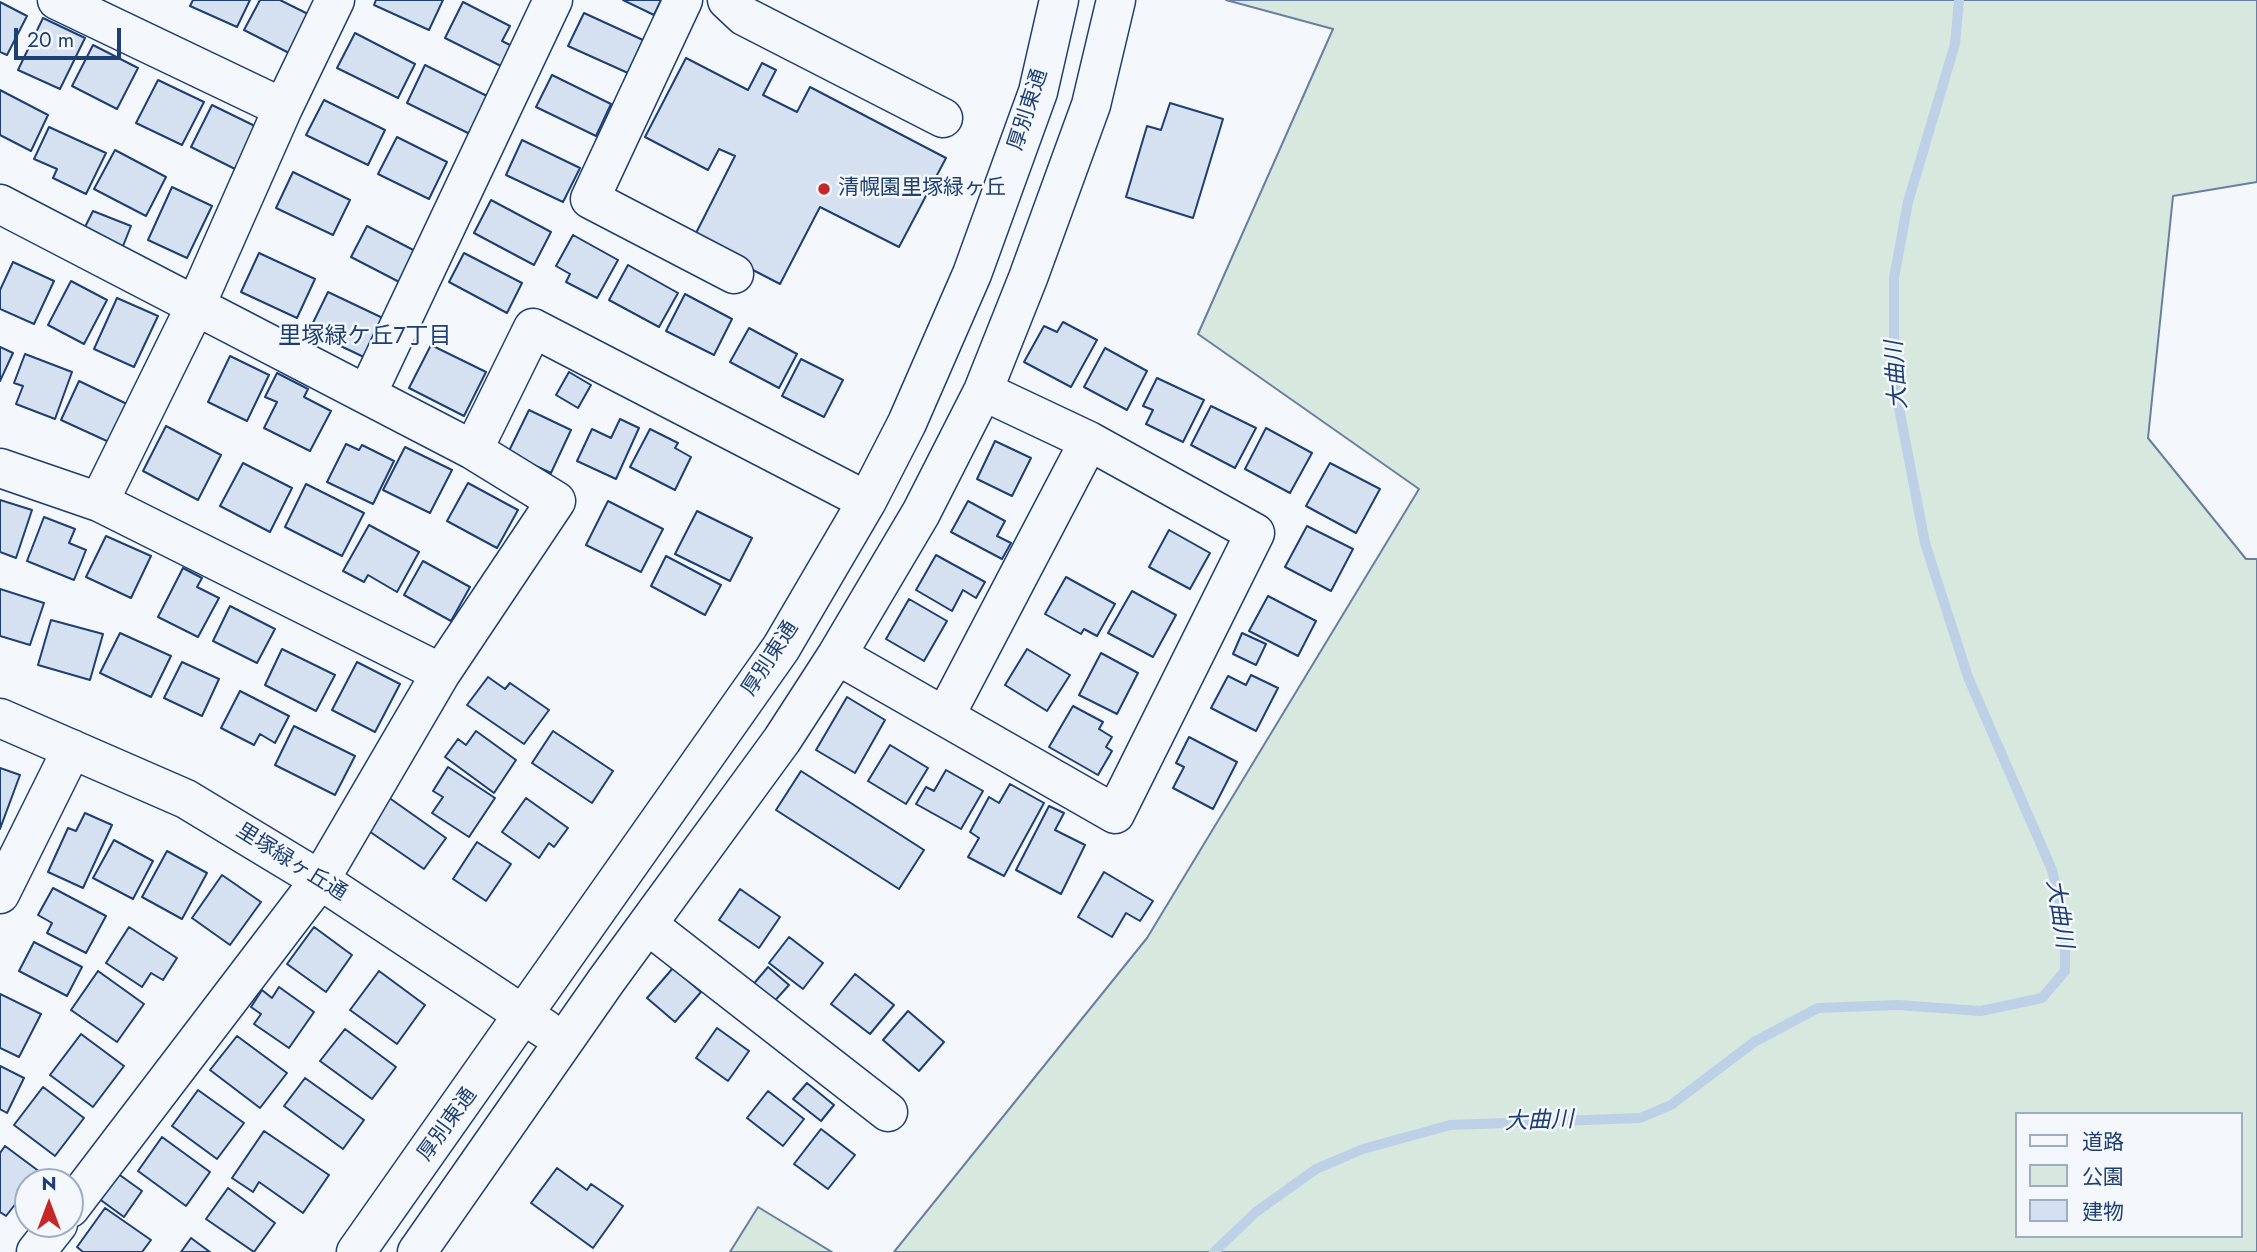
<!DOCTYPE html>
<meta charset="utf-8">
<style>
body{margin:0}
#map{position:relative;width:2257px;height:1252px;overflow:hidden;background:#f4f7fb;font-family:Jost,"Noto Sans JP",sans-serif}
canvas{display:block}
.legend{position:absolute;left:2015px;top:1112px;width:228px;height:126px;box-sizing:border-box;background:#f4f7fb;border:2px solid #9eadc5;margin:0;padding:9px 12px;list-style:none;font-size:21px;color:#1d3f73}
.legend li{display:flex;align-items:center;gap:14px;height:35px}
.legend b{width:35px;border:2px solid #9eadc5}
.north{position:absolute;left:14px;top:1168px;width:70px;height:70px;box-sizing:border-box;background:#f4f7fb;border:2px solid #9eadc5;border-radius:50%;rotate:0deg;font-size:19px;font-weight:700;line-height:28px;text-align:center;color:#1d3f73}
.north::after{content:'';display:block;margin:auto;width:24px;height:32px;background:#c62828;clip-path:polygon(50% 0,100% 100%,50% 72%,0 100%)}
.scale{position:absolute;left:14px;top:28px;width:107px;height:32px;box-sizing:border-box;border:4px solid #1d3f73;border-top:0;padding-left:9px;font-size:21px;line-height:24px;white-space:nowrap;color:#1d3f73;-webkit-text-stroke:5px #f4f7fb;paint-order:stroke}
</style>
<div id="map">
<canvas width="2257" height="1252"></canvas>
<ul class="legend">
<li><b style="height:9px;background:#f4f7fb"></b>道路</li>
<li><b style="height:19px;background:#d7e8df"></b>公園</li>
<li><b style="height:19px;background:#d5e0f0"></b>建物</li>
</ul>
<div class="north">N</div>
<div class="scale">20 m</div>
</div>
<script>
const ctx = document.querySelector('canvas').getContext('2d');
ctx.lineJoin = 'round';
function paint(path, color) {
  ctx.fillStyle = color;
  ctx.fill(path, 'evenodd');
}
function toPath(rows) {
  const path = new Path2D();
  for (const r of rows) {
    path.moveTo(r[0], r[1]);
    for (let i = 2; i < r.length; i += 2) path.lineTo(r[i], r[i + 1]);
  }
  return path;
}
function strokePath(path, color, width, dash) {
  ctx.strokeStyle = color;
  ctx.lineWidth = width;
  ctx.lineCap = dash ? 'butt' : 'round';
  ctx.setLineDash(dash || []);
  ctx.stroke(path);
}
function label(font, color, halo, rows, align = 'center') {
  ctx.font = font + ' Jost,"Noto Sans JP",sans-serif';
  ctx.lineWidth = 5;
  ctx.setLineDash([]);
  ctx.textBaseline = 'middle';
  ctx.strokeStyle = halo;
  ctx.fillStyle = color;
  for (const [text, x, y, turn = 0] of rows) {
    ctx.save();
    ctx.translate(x, y);
    ctx.rotate((+turn || 0) * Math.PI / 180);
    ctx.textAlign = isNaN(turn) ? turn : align;
    if (halo) ctx.strokeText(text, 0, 0);
    ctx.fillText(text, 0, 0);
    ctx.restore();
  }
}
const green = toPath([
 [1226,0,2257,0,2257,182,2173,196,2148,438,2246,559,2257,559,2257,1252,894,1252,1147,938,1419,489,1198,334,1333,29,1226,0],
 [2017,1114,2241,1114,2241,1236,2017,1236,2017,1114],
 [758,1207,832,1252,730,1252,758,1207]
]);
paint(green, '#d7e8df');
strokePath(green, '#687fa3', 2);
strokePath(toPath([
 [1214,1252,1256,1212,1316,1169,1363,1149,1450,1125,1640,1118,1671,1105,1754,1042,1818,1008,1898,1005,1981,1011,2042,998,2065,971,2065,927,2052,870,1968,677,1925,543,1894,382,1894,278,1908,202,1955,44,1959,0]
]), '#bed0e5', 10);
const building = toPath([
 [193,0,250,0,237,27,190,6,193,0],
 [260,0,280,0,310,15,291,54,244,30,260,0],
 [376,0,443,0,429,30,374,5,376,0],
 [623,0,661,0,654,15,623,0],
 [0,2,27,16,7,55,0,52,0,2],
 [463,2,510,26,502,41,512,46,501,66,445,38,463,2],
 [584,13,643,40,628,73,568,46,584,13],
 [43,18,85,38,60,89,18,70,43,18],
 [355,33,415,64,398,98,337,68,355,33],
 [93,45,138,68,117,109,72,86,93,45],
 [686,58,748,90,762,63,776,70,763,95,797,112,810,87,946,158,899,247,820,207,780,284,693,239,735,156,719,149,708,170,645,137,686,58],
 [425,65,489,97,470,134,407,103,425,65],
 [552,75,611,104,596,136,536,107,552,75],
 [158,80,204,102,182,145,136,123,158,80],
 [0,90,48,115,31,151,0,135,0,90],
 [324,100,385,130,368,165,306,135,324,100],
 [1170,103,1223,119,1193,218,1126,197,1147,126,1161,130,1170,103],
 [212,105,259,128,237,170,191,147,212,105],
 [49,127,106,153,86,194,53,178,57,169,34,159,49,127],
 [397,137,447,162,429,199,378,174,397,137],
 [522,140,580,168,563,202,506,175,522,140],
 [115,150,166,177,146,216,94,189,115,150],
 [293,172,350,200,333,235,276,208,293,172],
 [172,187,212,206,187,258,148,240,172,187],
 [491,200,551,232,534,265,474,233,491,200],
 [93,211,131,226,121,251,83,231,93,211],
 [367,226,423,255,407,286,351,257,367,226],
 [573,235,618,260,597,298,566,282,570,274,556,266,573,235],
 [259,253,315,279,297,318,241,292,259,253],
 [464,253,522,283,507,313,449,282,464,253],
 [13,262,54,281,34,324,0,309,0,290,13,262],
 [628,265,678,293,659,327,609,300,628,265],
 [71,281,107,300,84,344,48,325,71,281],
 [328,292,387,320,368,359,309,331,328,292],
 [685,294,732,319,714,355,666,331,685,294],
 [117,298,158,316,134,367,94,349,117,298],
 [1063,322,1097,340,1071,387,1024,362,1044,326,1057,332,1063,322],
 [749,328,797,354,779,388,730,362,749,328],
 [431,345,486,372,464,416,409,388,431,345],
 [0,347,13,353,0,381,0,347],
 [1105,348,1147,371,1127,410,1084,387,1105,348],
 [25,354,72,372,55,419,16,404,23,386,14,383,25,354],
 [230,356,269,375,247,421,208,402,230,356],
 [801,359,843,380,824,417,782,396,801,359],
 [569,372,591,385,578,408,556,395,569,372],
 [277,373,308,389,304,397,331,411,310,451,264,428,277,402,265,397,277,373],
 [1157,378,1204,400,1183,442,1146,424,1153,410,1143,406,1157,378],
 [79,381,127,404,109,442,61,420,79,381],
 [1211,406,1256,428,1235,468,1191,445,1211,406],
 [529,410,571,430,551,473,508,453,529,410],
 [620,419,639,428,616,479,577,461,592,429,611,438,620,419],
 [166,426,221,455,198,500,143,471,166,426],
 [1266,428,1312,453,1290,493,1245,469,1266,428],
 [650,429,678,443,675,448,691,457,675,490,630,467,650,429],
 [995,441,1031,458,1012,496,977,479,995,441],
 [346,444,359,450,362,445,394,461,373,504,327,482,346,444],
 [405,447,452,470,430,513,383,490,405,447],
 [243,463,292,488,270,532,220,506,243,463],
 [1330,463,1380,489,1356,533,1306,506,1330,463],
 [468,483,518,510,497,548,447,521,468,483],
 [306,484,364,513,342,556,285,527,306,484],
 [0,500,32,510,16,558,0,552,0,500],
 [608,501,663,529,641,572,586,545,608,501],
 [968,501,1005,521,997,536,1011,543,1002,559,951,532,968,501],
 [697,511,752,538,730,581,675,554,697,511],
 [44,517,75,529,69,543,86,550,74,580,27,561,44,517],
 [369,525,419,552,397,592,368,575,364,582,343,571,369,525],
 [1307,526,1353,549,1331,591,1285,567,1307,526],
 [1169,530,1210,553,1190,589,1149,567,1169,530],
 [106,536,151,556,131,598,86,577,106,536],
 [936,555,985,582,976,598,963,590,952,611,916,590,936,555],
 [666,556,721,585,705,615,651,586,666,556],
 [423,561,470,587,451,621,404,595,423,561],
 [183,568,202,578,197,587,219,598,198,637,158,617,183,568],
 [1066,577,1115,604,1097,636,1084,629,1081,634,1045,614,1066,577],
 [0,589,44,603,30,645,0,636,0,589],
 [1132,591,1176,615,1153,657,1108,633,1132,591],
 [1268,596,1316,621,1298,656,1249,631,1268,596],
 [909,599,947,621,924,661,886,639,909,599],
 [230,606,275,629,257,663,213,641,230,606],
 [51,620,103,634,90,680,38,665,51,620],
 [120,633,171,656,151,697,100,673,120,633],
 [1242,633,1266,644,1256,665,1233,654,1242,633],
 [282,649,335,675,316,711,265,685,282,649],
 [1027,649,1070,675,1047,711,1005,685,1027,649],
 [1101,653,1138,673,1117,714,1079,695,1101,653],
 [182,662,219,679,202,716,164,698,182,662],
 [357,662,400,684,375,732,332,710,357,662],
 [1251,675,1278,688,1256,731,1211,708,1228,676,1246,685,1251,675],
 [488,677,505,689,510,683,549,710,524,744,467,705,488,677],
 [240,691,289,716,275,743,260,734,254,745,221,728,240,691],
 [847,697,885,720,855,773,816,750,847,697],
 [1073,706,1103,722,1099,729,1112,737,1106,747,1112,751,1098,775,1049,747,1073,706],
 [294,726,355,756,335,795,275,765,294,726],
 [476,731,516,760,494,793,445,757,458,739,466,745,476,731],
 [553,731,613,771,592,803,532,763,553,731],
 [1189,737,1237,762,1213,809,1173,788,1184,767,1176,763,1189,737],
 [890,745,928,768,906,804,868,781,890,745],
 [448,767,495,798,469,837,432,813,443,797,433,791,448,767],
 [0,768,20,775,0,829,0,768],
 [946,770,983,791,961,829,916,804,926,787,934,791,946,770],
 [801,771,924,850,899,889,776,810,801,771],
 [1010,784,1044,803,1004,876,968,857,979,838,970,832,989,797,999,803,1010,784],
 [388,797,446,838,424,869,366,829,388,797],
 [526,798,568,828,554,847,549,843,539,858,502,832,526,798],
 [1049,806,1064,813,1055,830,1085,845,1061,894,1016,870,1049,806],
 [85,813,112,825,83,888,48,872,68,828,76,831,85,813],
 [114,840,153,861,133,899,93,878,114,840],
 [477,842,511,864,486,901,453,879,477,842],
 [167,851,207,873,182,919,142,897,167,851],
 [1104,872,1153,901,1140,921,1126,913,1112,937,1078,917,1104,872],
 [222,875,261,902,230,945,192,918,222,875],
 [53,888,106,916,86,953,47,933,52,923,38,915,53,888],
 [740,889,780,917,759,948,719,920,740,889],
 [129,927,177,958,163,980,151,973,142,987,106,963,129,927],
 [314,927,352,955,326,992,287,964,314,927],
 [789,937,823,963,803,989,769,963,789,937],
 [34,942,82,967,67,996,19,971,34,942],
 [768,967,789,985,771,1005,751,987,768,967],
 [673,968,701,992,675,1022,647,998,673,968],
 [98,971,144,1004,117,1042,71,1010,98,971],
 [379,971,425,1005,397,1044,350,1010,379,971],
 [855,974,894,1005,870,1034,831,1004,855,974],
 [279,987,314,1012,289,1048,254,1024,261,1014,251,1007,262,990,272,998,279,987],
 [0,994,41,1014,19,1057,0,1048,0,994],
 [908,1011,944,1042,919,1071,883,1040,908,1011],
 [717,1028,749,1051,728,1081,696,1058,717,1028],
 [345,1029,396,1067,372,1099,320,1061,345,1029],
 [81,1034,124,1066,93,1107,50,1075,81,1034],
 [237,1036,287,1073,260,1108,210,1070,237,1036],
 [0,1066,24,1078,7,1113,0,1109,0,1066],
 [305,1078,364,1120,343,1149,284,1106,305,1078],
 [807,1083,834,1105,821,1121,793,1099,807,1083],
 [43,1087,84,1118,55,1156,14,1125,43,1087],
 [198,1090,244,1123,217,1159,172,1126,198,1090],
 [768,1091,804,1119,783,1146,747,1118,768,1091],
 [821,1129,855,1155,828,1189,794,1164,821,1129],
 [264,1131,329,1175,303,1213,259,1182,253,1192,232,1178,264,1131],
 [162,1137,210,1172,186,1206,138,1171,162,1137],
 [5,1146,40,1172,32,1182,28,1182,28,1188,6,1216,0,1212,0,1153,5,1146],
 [557,1168,587,1190,591,1184,623,1206,593,1248,531,1203,557,1168],
 [117,1173,142,1191,124,1217,98,1198,117,1173],
 [228,1188,275,1223,254,1252,206,1219,228,1188],
 [105,1208,151,1240,142,1252,83,1252,77,1247,105,1208],
 [191,1238,210,1252,181,1252,191,1238]
]);
paint(building, '#d5e0f0');
strokePath(building, '#1d3f73', 2);
const minor = toPath([
 [57,0,283,108],
 [683,0,590,199,734,274],
 [727,0,744,16,943,118],
 [0,204,473,450,556,501,441,673,320,880,70,1208],
 [367,394,553,0],
 [473,450,533,328,867,501],
 [0,468,99,502,441,673],
 [99,502,195,307,283,108,335,0],
 [837,655,1115,814,1255,533,1089,441,983,391],
 [945,716,1089,441],
 [0,718,186,799,320,880,545,1029],
 [0,894,72,749],
 [648,925,888,1112],
 [36,1252,58,1224],
 [356,1252,781,648,867,501,907,423,972,274,1038,92,1059,0],
 [417,1252,606,981,782,740,837,655,921,513,983,391,1028,278,1091,105,1116,0]
]);
strokePath(minor, '#1d3f73', 41);
strokePath(minor, '#f4f7fb', 38);
for (const [x, y, r, color] of [
 [824,189,7,"#c62828"]
]) {
  const dot = new Path2D();
  dot.arc(x, y, r, 0, 2 * Math.PI);
  ctx.fillStyle = color;
  ctx.fill(dot);
  strokePath(dot, '#f4f7fb', 2.5);
}
label('21px', '#1d3f73', '#f4f7fb', [
 ["厚別東通",1029,110,-72],
 ["厚別東通",771,659,-57],
 ["里塚緑ヶ丘通",291,863,32],
 ["厚別東通",448,1125,-54]
]);
label('21px', '#1d3f73', '#f4f7fb', [
 ["清幌園里塚緑ヶ丘",838,189]
], 'left');
label('23px', '#1d3f73', '#f4f7fb', [
 ["里塚緑ケ丘7丁目",365,337]
]);
label('italic 23px', '#1d3f73', '#f4f7fb', [
 ["大曲川",1898,375,-94],
 ["大曲川",2058,914,81],
 ["大曲川",1539,1122,-2]
]);
</script>
